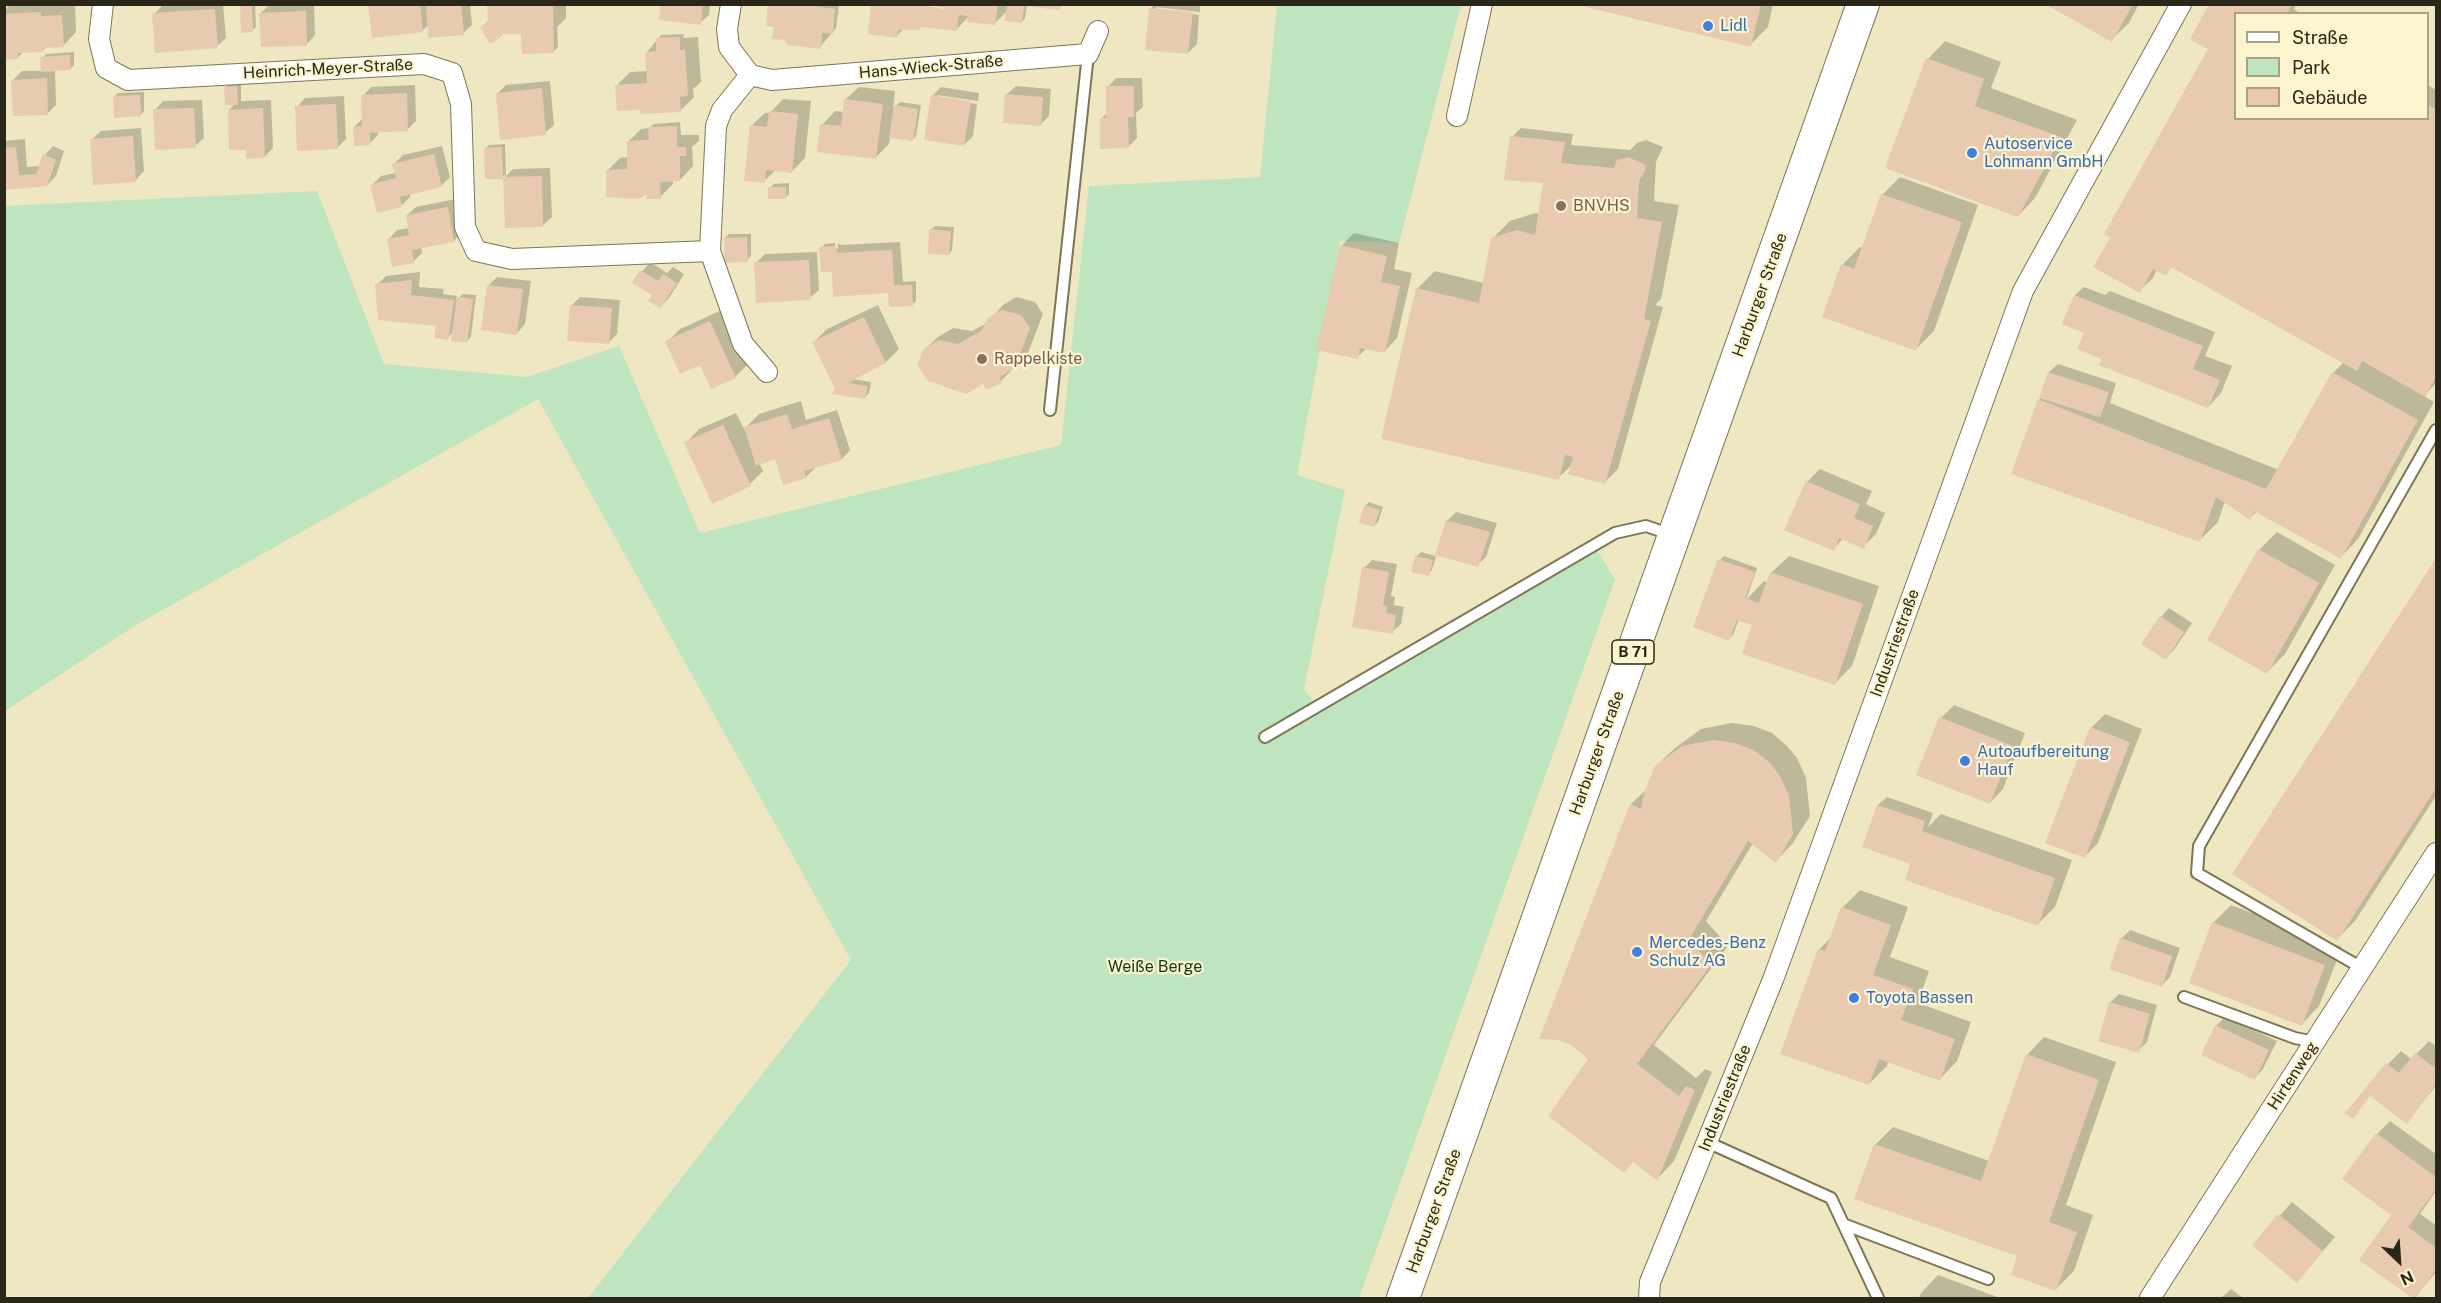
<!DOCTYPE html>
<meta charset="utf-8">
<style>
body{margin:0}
#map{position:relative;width:2441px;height:1303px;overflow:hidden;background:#eee7c2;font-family:"Public Sans",sans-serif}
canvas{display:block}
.frame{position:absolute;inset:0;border:6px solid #2a2719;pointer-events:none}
.legend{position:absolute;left:2234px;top:12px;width:195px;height:108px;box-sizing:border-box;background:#fcf4cf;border:2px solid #a8a286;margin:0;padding:8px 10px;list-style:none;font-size:18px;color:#2a2719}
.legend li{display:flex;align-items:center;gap:12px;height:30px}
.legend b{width:30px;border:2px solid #a8a286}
.north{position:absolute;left:2369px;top:1231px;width:60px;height:60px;-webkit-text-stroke:4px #fcf4cf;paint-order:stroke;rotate:155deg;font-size:16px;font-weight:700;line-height:24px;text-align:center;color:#2a2719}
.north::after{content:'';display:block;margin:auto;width:21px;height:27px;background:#2a2719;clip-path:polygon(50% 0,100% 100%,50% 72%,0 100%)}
</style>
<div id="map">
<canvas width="2441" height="1303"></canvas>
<div class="frame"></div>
<ul class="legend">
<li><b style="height:8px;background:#fff"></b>Straße</li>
<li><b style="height:16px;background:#bfe4c0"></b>Park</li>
<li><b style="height:16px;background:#e7caaf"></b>Gebäude</li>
</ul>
<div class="north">N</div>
</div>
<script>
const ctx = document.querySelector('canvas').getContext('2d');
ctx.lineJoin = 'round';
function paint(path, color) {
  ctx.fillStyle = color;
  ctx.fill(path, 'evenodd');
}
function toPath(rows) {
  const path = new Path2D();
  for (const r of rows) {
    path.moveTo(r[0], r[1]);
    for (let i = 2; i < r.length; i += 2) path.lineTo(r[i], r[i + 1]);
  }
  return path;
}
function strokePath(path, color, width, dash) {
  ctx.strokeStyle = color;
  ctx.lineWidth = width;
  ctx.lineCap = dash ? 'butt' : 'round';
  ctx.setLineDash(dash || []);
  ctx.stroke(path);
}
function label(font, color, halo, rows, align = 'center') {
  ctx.font = font + ' "Public Sans",sans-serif';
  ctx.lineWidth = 4.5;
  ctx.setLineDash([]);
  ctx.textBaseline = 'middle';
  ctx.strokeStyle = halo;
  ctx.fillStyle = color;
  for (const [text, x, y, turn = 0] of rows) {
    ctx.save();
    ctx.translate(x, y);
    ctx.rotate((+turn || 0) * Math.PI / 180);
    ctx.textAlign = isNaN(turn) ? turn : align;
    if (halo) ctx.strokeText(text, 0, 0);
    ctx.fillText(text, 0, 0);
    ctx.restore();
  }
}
paint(toPath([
 [1277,5,1461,5,1399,243,1340,241,1297,475,1345,490,1304,689,1322,712,1598,551,1615,580,1359,1298,588,1298,851,960,538,399,136,625,5,711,4,206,317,191,384,364,527,377,619,346,700,533,1061,445,1089,186,1260,177]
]), '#bfe4c0');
paint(toPath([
 [11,4,75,4,76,32,63,46,47,46,42,51,24,51,17,58,4,59,4,11],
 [223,4,226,38,217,46,154,14,163,5],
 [242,4,255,4,256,27,252,31],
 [270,4,314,4,315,35,307,44,261,13],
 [370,4,470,4,472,25,463,33,429,24,422,31],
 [490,4,566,4,566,18,557,27,558,47,554,51,526,32,504,32,501,36,482,27,489,20],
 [662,4,710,4,709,15,700,23],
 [770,4,839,5,836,28,820,47,775,25],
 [873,4,946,5,1062,4,1027,5,1025,18,1022,22,1008,10,995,23,969,16,957,29,922,25,919,28,904,29,896,36],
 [926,5,952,8,951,11,924,7],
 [1155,4,1200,4,1200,12,1156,7,1156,10,1199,15,1197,44,1188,53,1150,9],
 [1576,4,1773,4,1768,27,1750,45],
 [2050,4,2139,4,2129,23,2111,40],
 [2211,4,2296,4,2294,9,2301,14,2236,14,2236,118,2428,118,2428,85,2436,90,2436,383,2424,396,2434,402,2358,539,2341,557,2257,511,2250,518,2225,501,2218,522,2200,540,2039,400,2043,396,2049,372,2058,364,2116,383,2110,403,2279,470,2333,373,2344,362,2173,266,2166,274,2157,269,2153,278,2139,291,2210,49],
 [684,34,683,38,698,37,701,82,693,89,694,97,680,111,642,108,617,85,630,72,648,71,647,52,661,35],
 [1945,41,2001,62,1991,88,2077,120,2035,198,2018,216,1928,59],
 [74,52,74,65,70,69,55,70,56,105,48,113,13,80,22,71,43,71,42,58,46,54],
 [1116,78,1142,78,1143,107,1136,113,1137,138,1128,147,1101,119,1108,112,1108,87],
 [550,81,554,125,545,133,497,94,506,85],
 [230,83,241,83,241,101,271,100,273,148,264,157,247,148,229,110,236,103,226,87],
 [415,85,416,121,407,130,378,131,378,135,369,144,354,127,363,118,363,96,371,87],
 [1016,86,1051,89,1049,116,1040,125,1007,94],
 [859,87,895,91,893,109,900,102,921,105,916,136,912,140,890,136,889,144,875,158,822,125,835,111,844,112,845,100],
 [941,87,979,93,978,101,937,95,937,98,977,104,973,136,964,145,932,96],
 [144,92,144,111,140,115,114,97,118,93],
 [344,96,346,139,338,147,297,107,305,98],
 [783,99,811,101,805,158,792,171,776,170,764,181,751,126,765,113,770,113],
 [202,100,204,138,195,146,155,110,163,101],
 [680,122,681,135,699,135,699,141,692,147,693,166,680,180,673,180,673,184,660,197,647,194,641,197,607,171,620,158,629,157,628,142,641,129,649,128,654,124],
 [141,128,144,171,136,180,92,139,101,131],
 [1521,128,1573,134,1571,145,1630,150,1637,143,1646,140,1663,147,1656,162,1654,201,1679,205,1661,299,1655,305,1663,307,1618,469,1604,483,1572,465,1558,478,1383,438,1418,288,1435,271,1484,283,1492,239,1510,221,1535,213,1540,214,1545,179,1512,137],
 [25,139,27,167,41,166,45,155,53,146,64,151,56,176,47,185,4,189,4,141],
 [505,144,506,176,513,169,550,168,552,217,543,225,506,227,505,175,502,177,485,149,489,145],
 [442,146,450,177,441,186,410,193,410,197,402,205,378,211,372,185,381,176,396,173,394,164,403,155],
 [1900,177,1978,205,1934,331,1916,349,1842,265,1860,247,1863,248,1882,195],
 [789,183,789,194,785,198,770,188,774,184],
 [456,199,462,232,454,241,421,246,422,253,414,261,389,239,397,230,410,228,407,215,416,207],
 [935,226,954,227,952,250,949,254,931,230],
 [1354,233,1399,243,1394,269,1412,273,1397,338,1384,352,1367,348,1357,357,1341,246],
 [729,234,751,234,751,256,747,260,725,238],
 [900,242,903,282,916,281,916,301,912,305,890,292,833,269,821,248,825,244,835,243,835,251,838,248,838,243,840,245],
 [817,252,819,290,810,298,756,263,765,254],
 [650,262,667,273,673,267,684,274,669,298,660,307,654,295,634,282],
 [420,272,419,287,444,289,443,294,457,296,456,300,463,294,476,295,471,337,467,341,454,331,447,338,437,324,377,285,386,276],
 [497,277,531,281,525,324,517,333,488,286],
 [2084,287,2105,295,2110,291,2215,332,2205,356,2232,366,2221,393,2208,407,2104,358,2088,326,2064,323,2075,295],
 [580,297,620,300,617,334,608,343,571,306],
 [1016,297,1035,302,1043,314,1028,353,1001,381,984,382,924,350,938,337,953,328,972,331,987,323,1003,305],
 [878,305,899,349,886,362,852,379,871,382,869,393,865,397,838,388,814,342,827,329],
 [724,309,749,363,735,377,712,387,701,363,667,342,680,329],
 [801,401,806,420,837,410,850,450,842,459,817,466,806,477,776,457,759,463,763,471,750,484,686,443,699,429,736,413,744,429,759,414],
 [1820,469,1872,491,1866,504,1885,513,1876,534,1863,547,1844,538,1833,549,1807,482],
 [1369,502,1383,507,1378,522,1374,526,1365,506],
 [1456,512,1497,523,1486,557,1477,565,1447,521],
 [2277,532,2335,565,2285,654,2267,672,2209,639,2260,549],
 [1421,552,1436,556,1432,570,1428,574,1413,570,1417,556],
 [1724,556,1757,568,1746,600,1764,581,1768,583,1771,573,1789,556,1879,586,1852,666,1835,683,1754,624,1739,619,1733,635,1729,639,1720,560],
 [1372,560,1397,564,1391,596,1395,597,1394,605,1404,607,1401,624,1392,632,1364,568],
 [2436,561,2436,796,2355,921,2337,939,2234,873],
 [2169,608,2192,623,2174,650,2166,658,2161,617],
 [1954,705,2025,733,2003,789,1990,803,1941,718],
 [2105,714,2142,729,2098,843,2084,857,2091,728],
 [1732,723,1754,726,1772,733,1787,746,1797,758,1806,778,1810,816,1793,843,1776,861,1753,843,1706,921,1728,946,1654,1045,1696,1078,1705,1069,1712,1072,1674,1161,1657,1179,1590,1059,1572,1044,1558,1039,1542,1038,1631,804,1648,788,1656,766,1675,748,1701,729],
 [1887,797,1933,813,1928,827,1941,814,2072,860,2055,907,2038,924,1912,863,1864,846,1878,805],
 [1860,890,1908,907,1890,957,1929,971,1918,1003,1971,1022,1957,1061,1940,1079,1888,1061,1887,1066,1869,1084,1819,950,1831,937,1842,908],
 [2231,905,2342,947,2319,1006,2302,1024,2213,923],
 [2130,930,2180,948,2170,977,2161,986,2121,939],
 [2119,994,2157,1005,2147,1042,2138,1051,2110,1003],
 [2225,1017,2277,1041,2263,1069,2255,1078,2216,1026],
 [2044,1037,2116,1062,2066,1205,2093,1215,2074,1271,2056,1289,2019,1255,1875,1145,1893,1127,1989,1161,2027,1055],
 [2429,1041,2436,1046,2436,1086,2406,1122,2388,1064,2401,1051,2411,1059],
 [2390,1121,2436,1154,2436,1191,2420,1214,2436,1225,2436,1272,2414,1298,2361,1260,2393,1215,2377,1134],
 [2292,1202,2335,1237,2297,1281,2254,1245],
 [1938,1275,2000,1298,1919,1298,1921,1293],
 [2231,1289,2243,1298,2221,1298]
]), '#0003');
paint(toPath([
 [240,4,252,4,253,32,241,33],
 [368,4,420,4,423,32,372,38],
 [426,4,461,4,464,35,428,38],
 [487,4,553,4,554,53,522,54,521,34,501,34,501,37,490,44,480,27,488,22],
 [661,4,703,4,701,25,659,20],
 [768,4,799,4,835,9,833,34,822,33,821,49,787,45,785,40,772,39,774,27,766,26],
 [871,4,927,4,927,6,944,9,945,4,998,4,995,25,967,22,968,16,959,15,957,31,920,27,920,30,898,30,897,38,868,34],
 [1007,4,1063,4,1059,10,1024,6,1022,23,1005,21],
 [1574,4,1761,4,1751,47],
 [2045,4,2133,4,2112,42],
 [2209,4,2292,4,2287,14,2236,14,2236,118,2428,118,2428,105,2436,110,2436,376,2425,397,2362,361,2357,371,2171,267,2166,276,2153,269,2140,293,2093,267,2110,238,2104,234,2208,49,2190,39],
 [1149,8,1193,12,1188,54,1145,50],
 [215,9,218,48,155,53,152,13],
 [306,11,307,46,261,47,259,13],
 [41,12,41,16,62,15,64,47,43,48,43,52,18,53,18,59,4,60,4,14],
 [680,37,680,50,685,49,688,96,680,97,681,112,641,114,640,110,617,111,615,85,647,83,645,52,656,51,656,38],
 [70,55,71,70,41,72,40,57],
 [1926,58,1984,79,1975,106,2061,137,2018,217,1885,168],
 [47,78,48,115,13,116,11,80],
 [237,86,238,105,225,105,224,87],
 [1106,86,1134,86,1134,117,1128,117,1129,148,1100,149,1100,118,1106,118],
 [542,88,546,135,500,140,496,93],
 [407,93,408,131,370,133,370,145,354,146,353,127,362,126,361,95],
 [1005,94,1043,97,1041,126,1003,123],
 [140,95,141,116,114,118,113,96],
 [931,95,971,101,964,146,924,140],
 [844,99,883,104,876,159,817,152,820,124,841,126],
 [336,104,338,149,297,151,295,106],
 [894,105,918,109,913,141,889,138],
 [194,108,196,148,155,150,153,109],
 [263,108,265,158,246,159,246,150,229,150,228,110],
 [769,111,798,114,792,173,766,170,765,183,744,181,750,125,767,127],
 [677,126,677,147,686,147,686,156,680,156,680,181,660,182,661,199,646,199,646,195,641,196,641,198,632,199,606,197,606,170,627,169,627,141,649,140,648,127],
 [133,136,136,182,93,185,90,139],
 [1510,136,1565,142,1561,163,1614,168,1617,160,1628,157,1646,165,1645,171,1639,181,1637,218,1662,222,1644,319,1651,321,1605,484,1568,474,1573,457,1565,455,1559,480,1381,439,1416,288,1479,303,1491,238,1517,230,1535,235,1543,183,1504,180],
 [16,147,19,175,36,174,43,154,56,160,47,186,4,190,4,148],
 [502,147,503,179,485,179,484,148],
 [434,154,442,187,400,197,402,207,377,213,370,185,396,178,392,164],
 [542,176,543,227,505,228,503,177],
 [768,187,786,187,786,199,768,199],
 [1881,194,1962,222,1916,351,1822,317,1841,264,1854,269],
 [448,207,454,242,412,250,414,263,392,267,387,239,409,235,406,215],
 [929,229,951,231,949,255,928,254],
 [747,237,748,262,725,263,724,238],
 [1340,245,1387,256,1381,282,1400,286,1385,353,1360,348,1358,359,1316,350],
 [836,246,837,253,892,250,894,285,912,285,913,306,889,307,888,293,833,297,832,272,821,272,819,247],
 [809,260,811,300,756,303,754,262],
 [640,270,658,281,663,274,677,283,660,308,648,301,652,295,632,283],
 [412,280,411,295,454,300,448,340,434,338,436,326,378,320,375,284],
 [487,285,523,289,517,335,481,330],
 [2074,295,2203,346,2193,369,2220,380,2208,408,2099,365,2102,359,2077,349,2084,333,2062,324],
 [457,297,473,299,467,343,451,341],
 [570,305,612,308,609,344,567,341],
 [1002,310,1021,315,1030,328,1015,368,1000,377,1002,383,986,390,983,384,966,394,928,381,917,365,923,350,938,340,958,344,981,331,988,318],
 [864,317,886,363,848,383,868,386,865,399,832,394,835,389,812,342],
 [710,321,736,378,711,389,700,365,680,374,665,341],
 [2048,372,2109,392,2100,417,2039,398],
 [2332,372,2418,420,2341,559,2254,511,2250,520,2216,497,2200,542,2011,474,2038,399,2266,489],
 [787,414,792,429,829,418,842,460,804,471,807,478,783,485,775,459,756,466,744,427],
 [723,425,751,486,712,504,684,442],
 [1806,481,1860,504,1854,518,1873,526,1864,549,1839,538,1834,551,1784,530],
 [1364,505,1380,510,1374,527,1359,523],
 [1446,520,1490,532,1478,567,1435,555],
 [2258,549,2319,583,2267,674,2207,640],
 [1415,556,1433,560,1429,576,1411,572],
 [2436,558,2436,788,2337,941,2232,874],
 [1718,559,1755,572,1745,598,1759,603,1770,572,1863,604,1835,685,1742,654,1752,625,1737,620,1729,641,1693,627],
 [1362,567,1389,572,1383,605,1387,606,1386,613,1396,615,1393,634,1352,627],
 [2160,616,2184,632,2166,660,2141,644],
 [1939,717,2013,746,1990,804,1916,775],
 [2090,727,2130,742,2085,858,2045,843],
 [1713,740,1735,743,1754,750,1770,763,1780,776,1789,796,1793,834,1776,863,1748,841,1689,939,1711,965,1637,1064,1679,1096,1686,1086,1695,1090,1657,1181,1633,1162,1624,1173,1548,1116,1588,1059,1571,1045,1558,1040,1539,1039,1630,804,1641,809,1644,793,1655,766,1682,746],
 [1877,805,1925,821,1922,831,2055,878,2038,926,1905,880,1910,864,1862,847],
 [1841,907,1891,925,1873,975,1913,989,1901,1020,1955,1039,1940,1081,1879,1059,1869,1085,1780,1054,1818,949,1825,951],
 [2212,922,2325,965,2302,1026,2189,983],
 [2120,938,2172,956,2162,987,2109,969],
 [2109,1002,2150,1014,2139,1053,2098,1041],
 [2215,1025,2269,1050,2255,1080,2201,1055],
 [2415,1053,2436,1069,2436,1084,2407,1124,2370,1096,2353,1119,2345,1113,2386,1063,2399,1073],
 [2026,1054,2099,1080,2049,1222,2077,1232,2056,1291,2011,1275,2017,1256,1854,1199,1874,1144,1981,1181],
 [2376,1133,2436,1177,2436,1189,2408,1227,2436,1248,2436,1269,2416,1298,2412,1298,2359,1260,2391,1215,2342,1179],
 [2278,1214,2323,1251,2297,1283,2252,1245]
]), '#e7caaf');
const service = toPath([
 [1050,410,1088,54],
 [1265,737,1615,533,1646,526,1672,535],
 [2362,968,2197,873,2199,846,2436,430],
 [2184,997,2295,1038,2315,1042],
 [1707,1142,1831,1198,1878,1298],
 [1843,1224,1988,1279]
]);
const minor = toPath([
 [103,4,99,39,106,68,128,80,424,64,452,73,461,104,465,227,476,251,512,259,710,251],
 [731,4,727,29,729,47,750,75,722,110,716,126,710,251,743,344,767,372],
 [750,75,772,80,1088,54,1098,31],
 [1457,116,1482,4],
 [1649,1298,1650,1282,1774,977,2023,291,2181,4],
 [2150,1298,2436,853]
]);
const primary = toPath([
 [1403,1298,1863,4]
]);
strokePath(service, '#7d7654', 14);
strokePath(minor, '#7d7654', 22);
strokePath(primary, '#7d7654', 34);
strokePath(service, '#fff', 10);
strokePath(minor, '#fff', 20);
strokePath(primary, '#fff', 32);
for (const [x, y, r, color] of [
 [1708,26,6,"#3f7fe0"],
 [1972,153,6,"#3f7fe0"],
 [1561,206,6,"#8d6e63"],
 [982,359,6,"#8d6e63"],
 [1965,761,6,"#3f7fe0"],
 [1637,952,6,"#3f7fe0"],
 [1854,998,6,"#3f7fe0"]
]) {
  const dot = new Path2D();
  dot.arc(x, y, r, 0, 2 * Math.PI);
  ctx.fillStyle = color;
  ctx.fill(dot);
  strokePath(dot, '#fcf4cf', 2);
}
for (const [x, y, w] of [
 [1633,652,42]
]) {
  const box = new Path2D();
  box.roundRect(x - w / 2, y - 12, w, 24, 4.5);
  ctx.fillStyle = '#fcf4cf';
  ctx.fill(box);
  strokePath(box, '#2a2719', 1.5);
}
label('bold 15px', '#2a2719', null, [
 ["B 71",1633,652]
]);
label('16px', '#366cbe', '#fcf4cf', [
 ["Lidl",1720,26],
 ["Autoservice",1984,144],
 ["Lohmann GmbH",1984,162],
 ["Autoaufbereitung",1977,752],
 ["Hauf",1977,770],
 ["Mercedes-Benz",1649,943],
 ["Schulz AG",1649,961],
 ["Toyota Bassen",1866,998]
], 'left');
label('16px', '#2a2719', '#fcf4cf', [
 ["Hans-Wieck-Straße",931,67,-5],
 ["Heinrich-Meyer-Straße",328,69,-3],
 ["Harburger Straße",1760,295,-70],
 ["Industriestraße",1895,643,-70],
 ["Harburger Straße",1597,753,-70],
 ["Hirtenweg",2293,1076,-57],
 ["Industriestraße",1725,1098,-68],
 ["Harburger Straße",1434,1211,-70]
]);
label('16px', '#785e54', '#fcf4cf', [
 ["BNVHS",1573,206],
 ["Rappelkiste",994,359]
], 'left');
label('16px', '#113815', '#fcf4cf', [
 ["Weiße Berge",1155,967]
]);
</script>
